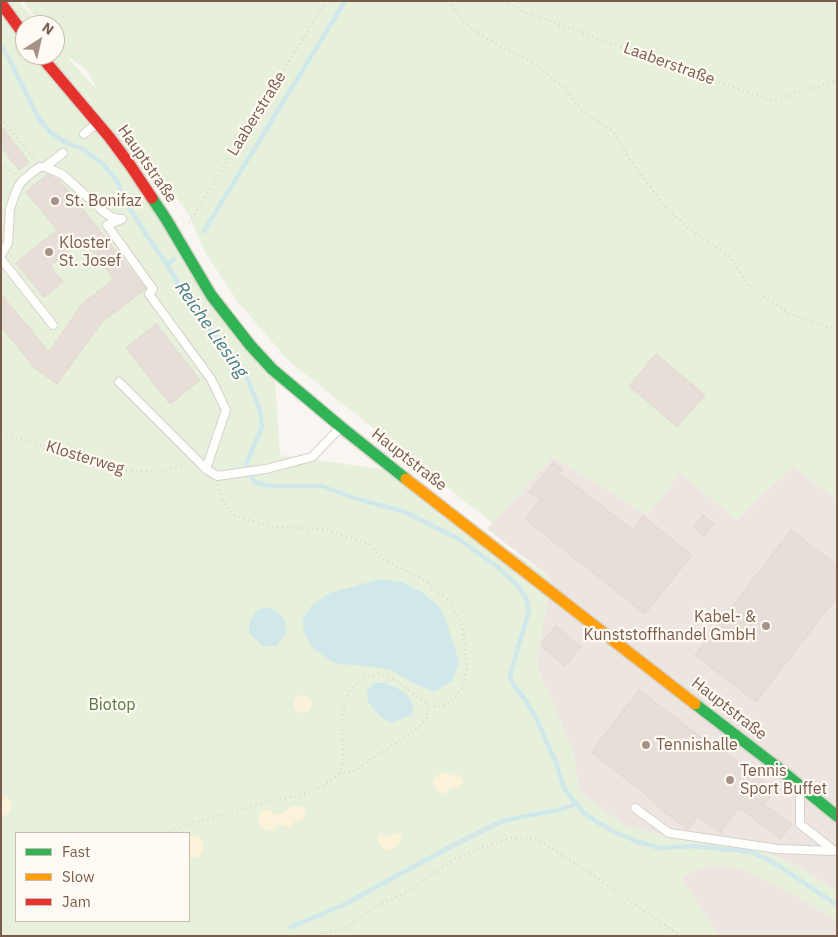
<!DOCTYPE html>
<meta charset="utf-8">
<style>
body{margin:0}
#map{position:relative;width:838px;height:937px;overflow:hidden;background:#f9f5f0;font-family:"IBM Plex Sans",sans-serif}
canvas{display:block}
.frame{position:absolute;inset:0;border:2px solid #7a5c4d;pointer-events:none}
.legend{position:absolute;left:15px;top:832px;width:175px;height:90px;box-sizing:border-box;background:#fffaf3;border:1px solid #cabbb1;margin:0;padding:6px 9px;list-style:none;font-size:15px;color:#7a5c4d}
.legend li{display:flex;align-items:center;gap:10px;height:25px}
.legend b{width:25px;border:1px solid #cabbb1}
.north{position:absolute;left:15px;top:15px;width:50px;height:50px;box-sizing:border-box;background:#fffaf3;border:1px solid #cabbb1;border-radius:50%;rotate:35deg;font-size:14px;font-weight:700;line-height:20px;text-align:center;color:#7a5c4d}
.north::after{content:'';display:block;margin:auto;width:18px;height:22px;background:#a69286;clip-path:polygon(50% 0,100% 100%,50% 72%,0 100%)}
</style>
<div id="map">
<canvas width="838" height="937"></canvas>
<div class="frame"></div>
<ul class="legend">
<li><b style="height:6px;background:#30b455"></b>Fast</li>
<li><b style="height:6px;background:#ff9f0a"></b>Slow</li>
<li><b style="height:6px;background:#e5322d"></b>Jam</li>
</ul>
<div class="north">N</div>
</div>
<script>
const ctx = document.querySelector('canvas').getContext('2d');
ctx.lineJoin = 'round';
function paint(path, color) {
  ctx.fillStyle = color;
  ctx.fill(path, 'evenodd');
}
function toPath(rows) {
  const path = new Path2D();
  for (const r of rows) {
    if (r.length === 3) {
      path.moveTo(r[0] + r[2], r[1]);
      path.arc(r[0], r[1], r[2], 0, 2 * Math.PI);
      continue;
    }
    path.moveTo(r[0], r[1]);
    for (let i = 2; i < r.length; i += 2) path.lineTo(r[i], r[i + 1]);
  }
  return path;
}
function strokePath(path, color, width, dash) {
  ctx.strokeStyle = color;
  ctx.lineWidth = width;
  ctx.lineCap = dash ? 'butt' : 'round';
  ctx.setLineDash(dash || []);
  ctx.stroke(path);
}
function label(font, color, halo, rows, align = 'center') {
  ctx.font = font + ' "IBM Plex Sans",sans-serif';
  ctx.lineWidth = 4.5;
  ctx.setLineDash([]);
  ctx.textBaseline = 'middle';
  ctx.strokeStyle = halo;
  ctx.fillStyle = color;
  for (const [text, x, y, turn = 0] of rows) {
    ctx.save();
    ctx.translate(x, y);
    ctx.rotate((+turn || 0) * Math.PI / 180);
    ctx.textAlign = isNaN(turn) ? turn : align;
    if (halo) ctx.strokeText(text, 0, 0);
    ctx.fillText(text, 0, 0);
    ctx.restore();
  }
}
paint(toPath([
 [553,457,648,515,680,473,737,520,793,466,837,500,837,892,795,865,755,848,718,844,661,835,625,826,579,792,574,754,536,664,551,578,487,529,497,517],
 [703,866,737,867,777,885,837,920,837,936,718,936,682,878]
]), '#ede5e0');
paint(toPath([
 [1,1,18,1,39,25,25,25,25,55,55,55,55,25,41,25,23,1,837,1,837,500,793,466,737,520,680,473,648,515,553,457,492,523,288,360,238,302,205,252,189,215,137,143,156,213,275,378,280,455,388,470,551,578,536,664,574,754,579,792,626,826,661,835,718,844,755,848,795,865,837,892,837,920,777,885,737,867,703,866,682,878,718,936,1,936],
 [67,56,86,69,98,91,67,57],
 [16,833,189,833,189,921,16,921]
]), '#e7f0db');
paint(toPath([
 [303,704,9],
 [443,772,451,776,458,774,462,779,463,783,461,787,453,788,442,794,436,790,433,785,433,781,439,774],
 [1,796,8,797,12,805,9,813,6,815,2,816],
 [292,806,298,806,303,808,305,811,305,816,302,819,295,821,291,828,278,824,273,831,268,830,261,827,259,822,258,817,260,812,264,810,269,810,275,814,279,815],
 [395,833,403,835,400,843,387,851,383,849,378,842,377,838,378,836,381,834,388,837,391,836],
 [196,835,200,837,202,841,204,849,199,857,189,858,189,836]
]), '#fbf2d9');
paint(toPath([
 [381,579,402,582,423,593,442,610,451,636,459,662,453,680,435,692,415,684,389,669,334,663,313,648,305,635,302,620,312,605,330,593],
 [268,607,278,612,285,621,286,633,277,646,263,646,249,633,250,620,258,610],
 [374,683,383,683,395,687,406,694,414,706,412,715,392,723,380,716,368,702,367,691]
]), '#d0e8ea');
strokePath(toPath([
 [1,46,8,57,39,119,51,133,65,142,83,149,103,164,117,181,129,207,145,233,167,265,183,292,211,330,244,370,260,411,262,427,247,462,247,470,255,482,268,486,321,486,364,501,403,511,457,538,496,566,518,586,526,598,529,610,510,675,513,684,524,698,536,718,557,765,563,786,573,800,584,813,597,822,617,833,636,841,659,848,693,846,751,852,765,858,782,868,837,905],
 [204,231,345,1],
 [167,265,174,259],
 [291,927,345,904,448,848,502,821,562,809,576,804]
]), '#d0e8ea', 4.5);
const building = toPath([
 [1,126,29,162,19,170,1,147,1,126],
 [48,174,52,176,55,180,57,178,62,185,63,184,146,289,102,322,57,384,35,368,1,327,1,294,49,352,82,304,114,279,83,240,50,266,63,282,44,297,16,263,57,230,26,192,48,174],
 [156,324,200,380,170,404,126,348,156,324],
 [656,354,705,395,677,427,629,386,656,354],
 [553,463,563,470,559,473,633,530,643,516,692,555,645,614,525,519,540,500,529,492,553,463],
 [703,515,714,524,704,536,693,527,703,515],
 [791,530,837,565,837,597,756,702,695,655,791,530],
 [556,626,581,647,565,666,540,645,556,626],
 [639,690,701,737,702,735,775,790,764,804,792,824,780,839,741,809,740,811,738,809,720,833,698,816,688,830,656,806,658,804,591,752,639,690]
]);
paint(building, '#e6ded7');
strokePath(building, '#e2d8d2', 1);
const lane = toPath([
 [84,134,96,124],
 [45,167,63,153],
 [122,219,107,225,153,289,149,294,211,379,226,410,206,469],
 [1,255,8,243,10,209,14,197,18,187,22,181,34,171,40,167,45,167,62,174,103,211,110,216,117,219,122,219],
 [1,259,53,325],
 [119,382,206,469,217,476,266,469,312,457,340,428],
 [800,790,800,824,833,850],
 [635,808,669,833,778,849,833,851]
]);
const fast = toPath([
 [152,198,166,219,211,295,250,345,272,369,341,427,406,479],
 [695,704,772,763,837,816]
]);
const slow = toPath([
 [406,479,695,704]
]);
const jam = toPath([
 [1,3,25,36],
 [40,55,110,138,130,165,152,198]
]);
strokePath(lane, '#d7d1cb', 10);
strokePath(fast, '#d9d2cb', 14);
strokePath(slow, '#d9d2cb', 14);
strokePath(jam, '#d9d2cb', 14);
strokePath(toPath([
 [448,1,471,29,498,45,532,62,562,86,583,112,613,131,631,161,664,206,691,230,729,256,750,287,790,314,827,327,837,327],
 [504,1,527,13,772,101,837,80],
 [1,118,33,158],
 [1,164,14,174],
 [189,223,326,1],
 [1,437,18,438,63,451,103,464,128,471,159,472,187,464],
 [339,774,356,770,413,732,427,718,428,704],
 [165,833,190,823,219,816,268,801,298,796,321,787,339,774,344,758,341,719,349,692,362,678,379,674,396,681,428,704,437,707,451,702,463,687,467,668,463,629,450,601,425,581,380,557,369,544,324,529,273,527,240,517,233,514,228,509,224,503,218,485],
 [316,936,349,926,376,906,411,890,432,874,460,856,511,838,538,839,618,892,680,936]
]), '#dcd5d0', 2.5, [1, 4]);
strokePath(lane, '#fefefd', 8);
strokePath(fast, '#30b455', 11);
strokePath(slow, '#ff9f0a', 11);
strokePath(jam, '#e5322d', 11);
for (const [x, y, r, color] of [
 [55,201,5,"#a69286"],
 [49,252,5,"#a69286"],
 [766,626,5,"#a69286"],
 [646,745,5,"#a69286"],
 [730,780,5,"#a69286"]
]) {
  const dot = new Path2D();
  dot.arc(x, y, r, 0, 2 * Math.PI);
  ctx.fillStyle = color;
  ctx.fill(dot);
  strokePath(dot, '#fffaf3', 2);
}
label('16px', '#7a5c4d', '#fffaf3', [
 ["Laaberstraße",669,64,20],
 ["Laaberstraße",257,114,-58],
 ["Hauptstraße",147,164,55],
 ["Klosterweg",85,458,17],
 ["Hauptstraße",409,460,38],
 ["Hauptstraße",729,709,38]
]);
label('16px', '#7a5c4d', '#fffaf3', [
 ["St. Bonifaz",65,201],
 ["Kloster",59,243],
 ["St. Josef",59,261],
 ["Kabel- &",756,617,"right"],
 ["Kunststoffhandel GmbH",756,635,"right"],
 ["Tennishalle",656,745],
 ["Tennis",740,771],
 ["Sport Buffet",740,789]
], 'left');
label('16px', '#537a41', '#fffaf3', [
 ["Biotop",112,705]
]);
label('italic 18px', '#437c86', '#fffaf3', [
 ["Reiche Liesing",211,330,55]
]);
</script>
